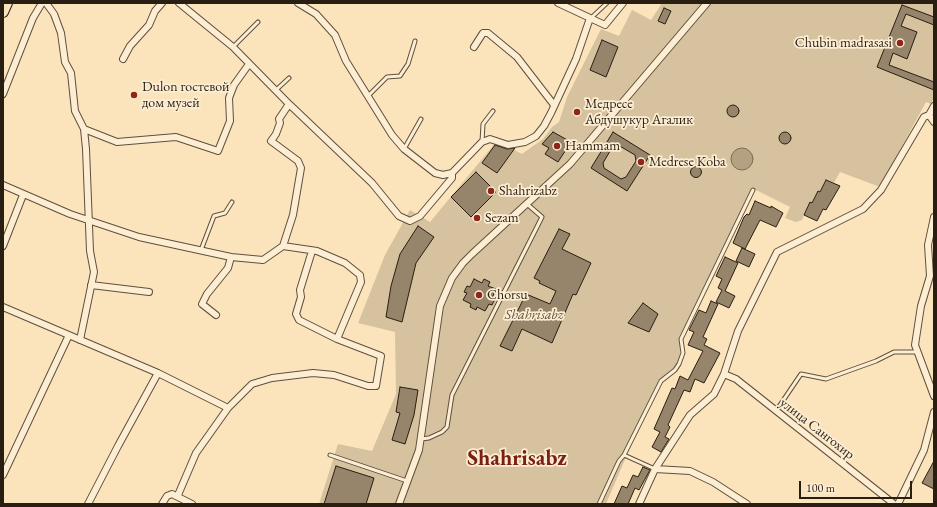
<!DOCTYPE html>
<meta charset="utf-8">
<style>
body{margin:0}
#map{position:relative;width:937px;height:507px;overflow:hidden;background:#fbe4bc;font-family:"EB Garamond",serif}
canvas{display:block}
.frame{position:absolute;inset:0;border:4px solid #291e12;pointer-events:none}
.scale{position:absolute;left:799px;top:481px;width:113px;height:18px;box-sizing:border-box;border:2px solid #291e12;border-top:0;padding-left:5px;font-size:12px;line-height:14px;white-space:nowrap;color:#291e12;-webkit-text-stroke:3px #fcedd3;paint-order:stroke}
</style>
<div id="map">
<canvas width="937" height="507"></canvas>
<div class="frame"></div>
<div class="scale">100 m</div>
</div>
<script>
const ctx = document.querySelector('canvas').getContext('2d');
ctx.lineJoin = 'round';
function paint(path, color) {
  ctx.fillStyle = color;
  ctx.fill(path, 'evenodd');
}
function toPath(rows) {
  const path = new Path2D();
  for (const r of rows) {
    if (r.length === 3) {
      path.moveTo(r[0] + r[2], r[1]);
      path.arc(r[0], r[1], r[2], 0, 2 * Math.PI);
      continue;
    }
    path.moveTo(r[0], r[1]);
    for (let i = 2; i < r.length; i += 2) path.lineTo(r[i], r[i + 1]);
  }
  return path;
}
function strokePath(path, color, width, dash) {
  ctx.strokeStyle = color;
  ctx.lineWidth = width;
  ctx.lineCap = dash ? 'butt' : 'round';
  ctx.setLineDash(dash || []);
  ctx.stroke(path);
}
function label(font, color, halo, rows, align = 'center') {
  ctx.font = font + ' "EB Garamond",serif';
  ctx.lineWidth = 3.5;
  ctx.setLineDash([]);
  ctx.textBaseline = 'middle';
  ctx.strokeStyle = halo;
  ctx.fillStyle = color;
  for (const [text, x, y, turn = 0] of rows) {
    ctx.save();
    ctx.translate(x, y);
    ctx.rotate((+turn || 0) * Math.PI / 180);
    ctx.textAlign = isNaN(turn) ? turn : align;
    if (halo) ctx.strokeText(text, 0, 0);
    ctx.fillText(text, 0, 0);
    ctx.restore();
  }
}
paint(toPath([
 [662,3,934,3,934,98,931,104,926,102,880,187,840,172,834,183,826,180,820,192,812,203,810,203,802,220,796,222,785,218,790,207,752,188,679,338,681,344,680,355,676,366,659,380,606,504,319,504,338,444,372,451,396,394,395,332,358,323,385,255,410,210,430,222,497,141,522,154,543,139,552,127,559,122,567,97,601,29,619,36,632,10,651,20]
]), '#d7c29f');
const water = toPath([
 [742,159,11]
]);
paint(water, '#b4a182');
strokePath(water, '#7c6d55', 1);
const building = toPath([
 [902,5,934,17,934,25,906,14,901,26,917,32,907,59,893,53,889,65,934,82,934,90,877,67,902,5],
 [664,8,671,11,665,24,658,21,664,8],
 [602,40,618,47,606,77,590,70,602,40],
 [733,111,6],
 [785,138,6],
 [553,132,571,142,558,162,545,154,549,148,542,144,553,132],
 [613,132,650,155,627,191,591,168,613,132],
 [618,145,635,155,636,161,626,177,621,179,604,168,603,163,613,146,618,145],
 [495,145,507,149,515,148,497,173,482,163,495,145],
 [696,172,5.5],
 [476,172,496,192,471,217,451,197,476,172],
 [826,180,840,186,826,210,823,209,817,221,804,215,810,202,812,203,818,191,820,192,826,180],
 [755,201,771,208,771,206,783,213,776,227,760,220,745,249,733,243,744,217,747,214,749,215,755,201],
 [418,226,434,237,416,263,402,322,386,317,391,286,400,254,418,226],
 [559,229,570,234,562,249,591,263,576,295,573,294,552,343,522,329,512,351,500,346,526,294,550,304,556,291,539,283,540,281,534,278,559,229],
 [742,248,755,254,749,267,736,261,742,248],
 [725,257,738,263,725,291,735,296,729,308,716,302,722,290,718,288,722,279,716,276,725,257],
 [474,279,482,283,484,279,490,282,488,286,496,289,492,298,495,299,492,305,489,304,485,311,477,307,476,310,470,307,471,304,463,300,467,293,464,292,467,286,470,287,474,279],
 [711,301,718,304,703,337,707,339,704,345,720,353,704,383,695,379,690,392,684,390,668,425,670,427,665,437,669,439,661,452,652,447,660,432,654,429,672,388,675,389,680,376,688,380,703,351,688,345,694,332,689,330,699,310,706,313,711,301],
 [643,303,658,314,649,332,628,323,643,303],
 [400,387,418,390,414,415,405,444,392,440,400,413,396,412,400,387],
 [934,461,934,489,922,483,934,461],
 [336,466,374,478,366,504,324,504,336,466],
 [643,467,650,470,639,490,635,488,628,504,614,504,622,486,627,488,633,475,638,477,643,467]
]);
paint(building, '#96856a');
strokePath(building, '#291e12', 1);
const lane = toPath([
 [591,18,607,3],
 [233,47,258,22],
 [276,90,289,78],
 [368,96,387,77,400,76,408,64,415,41],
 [482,142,483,124,493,111],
 [404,149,421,119],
 [201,250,214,216,225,213,232,202],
 [776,411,801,374,826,379,876,361,894,352,917,352],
 [421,439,429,438,442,432,447,427,452,395,542,217,527,204],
 [330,455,407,481],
 [624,455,661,381,675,370,679,364,683,353,681,339,753,190],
 [599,504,619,461,624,455,655,469]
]);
const street = toPath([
 [46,3,54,14,61,33,65,62,71,73,75,111,84,129,86,149,90,251,94,272,80,340],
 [179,3,233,47,289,104,372,183,399,216,410,221,420,216,452,178,452,173,443,175,435,173,404,149,392,135,346,61,335,35,316,14,298,3],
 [558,3,605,25,623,3],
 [474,47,483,33,488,33,517,57,554,105],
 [123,59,130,46,149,25,155,11,162,3],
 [3,94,33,18,42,3],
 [929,115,934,122],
 [84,129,117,142,176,137,218,151,230,121,229,98,234,85,249,64],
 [452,173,482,142,490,139,508,145,525,142,536,136,544,126,551,113,576,59,590,18],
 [3,185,70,214,139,237,231,257,263,260,283,246,317,251,345,263,360,275,361,282,337,339,381,356,376,386,368,386,334,375,313,373,272,378,252,384,228,408,196,453,178,495],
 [934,217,928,245,930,276,921,306,915,345,934,396],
 [3,246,23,195],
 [283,246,293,215,301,168,298,161,271,141,276,134,280,123,279,119,289,104],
 [312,251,300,290,301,297,296,314,299,320,337,339],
 [91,285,149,292],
 [3,307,158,373,228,408],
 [216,315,202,304,207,294,228,268,231,257],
 [724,374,736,379,894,504],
 [655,469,690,471,713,482,747,504],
 [3,475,69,335],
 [88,504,118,446,158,373],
 [162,504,167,496,172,494,192,504],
 [399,504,419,450,440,306,452,278,463,263,472,254,570,164,707,3],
 [639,504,655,469,690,415,714,394,724,374,738,331,777,252,863,209,881,190,924,117,929,115,934,106],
 [898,504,924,450,934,412]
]);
const primary = toPath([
 [3,12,7,3]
]);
strokePath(lane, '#5e503c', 5);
strokePath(street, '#5e503c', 8);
strokePath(primary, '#291e12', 12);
strokePath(lane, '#fcedd3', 3);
strokePath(street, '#fcedd3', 6);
strokePath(primary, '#fbe4bc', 10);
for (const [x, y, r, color] of [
 [900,43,4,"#8f2418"],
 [134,95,4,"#8f2418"],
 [577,112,4,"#8f2418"],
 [557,146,4,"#8f2418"],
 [641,162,4,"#8f2418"],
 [491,191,4,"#8f2418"],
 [477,218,4,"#8f2418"],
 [479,295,4,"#8f2418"]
]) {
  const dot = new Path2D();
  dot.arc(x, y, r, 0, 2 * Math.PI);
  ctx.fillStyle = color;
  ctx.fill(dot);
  strokePath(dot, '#fcedd3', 1.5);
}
label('14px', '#291e12', '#fcedd3', [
 ["Chubin madrasasi",892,43,"right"],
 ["Dulon гостевой",142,87],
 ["дом музей",142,103],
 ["Медресе",585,104],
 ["Абдушукур Агалик",585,120],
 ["Hammam",565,146],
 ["Medrese Koba",649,162],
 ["Shahrizabz",499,191],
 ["Sezam",485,218],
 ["Chorsu",487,295]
], 'left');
label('italic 14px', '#5d4f3c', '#fcedd3', [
 ["Shahrisabz",534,315]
]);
label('14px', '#291e12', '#fcedd3', [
 ["улица Сангохир",817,429,38]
]);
label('bold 22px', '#7a1f14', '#fcedd3', [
 ["Shahrisabz",517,459]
]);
</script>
